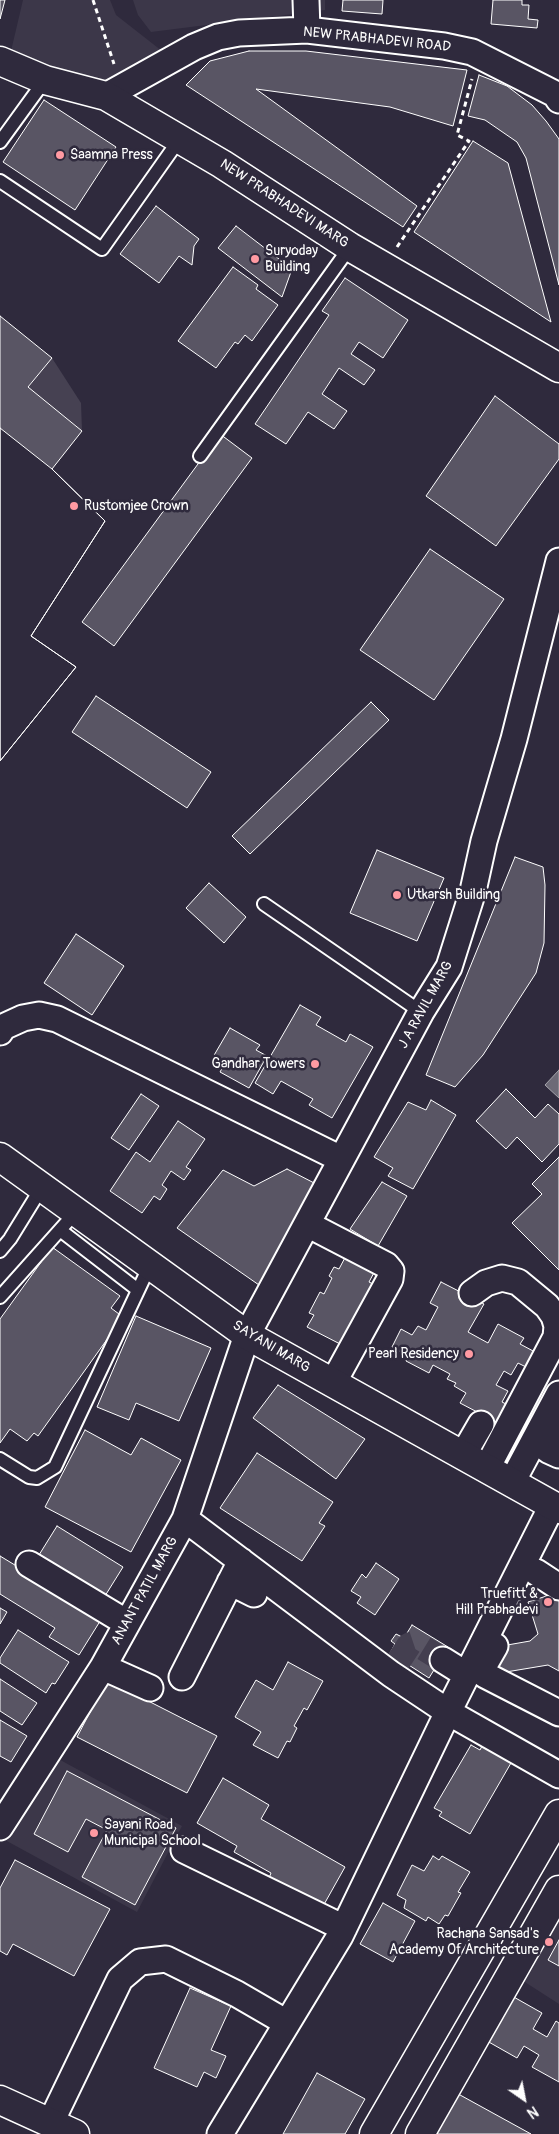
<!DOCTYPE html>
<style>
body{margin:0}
#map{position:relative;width:559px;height:2134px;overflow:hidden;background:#2f2a3d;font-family:Pangolin,sans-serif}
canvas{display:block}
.north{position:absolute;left:499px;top:2074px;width:50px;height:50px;-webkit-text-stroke:4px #2f2a3d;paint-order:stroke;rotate:147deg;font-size:14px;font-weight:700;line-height:20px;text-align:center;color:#fff}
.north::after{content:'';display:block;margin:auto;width:18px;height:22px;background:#fff;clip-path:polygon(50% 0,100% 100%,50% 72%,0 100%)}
</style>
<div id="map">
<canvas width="559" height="2134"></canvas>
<div class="north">N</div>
</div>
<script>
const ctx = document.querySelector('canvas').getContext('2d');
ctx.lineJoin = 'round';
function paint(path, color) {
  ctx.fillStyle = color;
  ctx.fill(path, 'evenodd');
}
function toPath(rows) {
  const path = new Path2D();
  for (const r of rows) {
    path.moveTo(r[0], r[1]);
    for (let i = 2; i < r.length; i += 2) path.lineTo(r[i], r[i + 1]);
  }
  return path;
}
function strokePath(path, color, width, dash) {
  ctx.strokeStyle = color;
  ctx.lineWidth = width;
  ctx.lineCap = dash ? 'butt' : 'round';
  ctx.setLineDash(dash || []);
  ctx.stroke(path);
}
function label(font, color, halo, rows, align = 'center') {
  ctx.font = font + ' Pangolin,sans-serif';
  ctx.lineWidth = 5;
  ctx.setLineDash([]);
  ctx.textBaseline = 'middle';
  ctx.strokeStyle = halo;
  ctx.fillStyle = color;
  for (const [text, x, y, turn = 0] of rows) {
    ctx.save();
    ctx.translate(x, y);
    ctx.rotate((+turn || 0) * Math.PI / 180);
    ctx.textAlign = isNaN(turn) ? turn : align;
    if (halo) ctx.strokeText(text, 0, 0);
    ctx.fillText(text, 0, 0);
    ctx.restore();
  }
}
paint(toPath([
 [23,0,110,0,116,15,162,51,96,88,11,51],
 [133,0,325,0,325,10,151,32,138,15],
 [51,1755,182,1826,137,1912,5,1840],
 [559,1907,559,2004,517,1977]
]), '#3c3749');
paint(toPath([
 [52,358,81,403,82,431,28,388]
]), '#464152');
const water = toPath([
 [559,1070,559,1098,545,1085,559,1070]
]);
paint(water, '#6d6a77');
strokePath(water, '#a7a6ad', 1);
const building = toPath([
 [0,0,5,0,0,19,0,0],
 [343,0,383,0,382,14,342,11,343,0],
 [493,0,522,0,522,5,529,5,528,19,538,20,537,28,491,24,493,0],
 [249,51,306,51,467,70,453,126,390,107,256,89,417,206,403,227,186,85,210,61,249,51],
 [479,75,507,86,532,105,546,121,559,139,559,285,526,158,517,142,485,120,468,116,479,75],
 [44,100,116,147,75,210,3,162,44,100],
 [473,141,508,163,551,322,414,232,473,141],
 [156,206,199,239,194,246,192,265,179,256,159,283,120,254,156,206],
 [236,226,292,269,282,297,218,248,236,226],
 [233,267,258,285,256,289,278,305,252,341,245,335,238,344,235,342,216,368,178,341,233,267],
 [345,278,408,320,383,358,359,342,351,354,375,370,364,385,339,368,322,394,347,411,334,429,308,412,286,444,255,424,329,315,322,311,345,278],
 [0,316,52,358,28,387,82,431,52,469,105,521,31,636,76,667,0,761,0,316],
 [495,396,559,444,559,459,496,546,426,496,495,396],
 [0,428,52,469,105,521,31,636,76,667,0,761,0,428],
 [220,434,252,458,114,646,82,622,220,434],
 [430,549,504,599,434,700,360,650,430,549],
 [96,696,211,772,187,808,72,732,96,696],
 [371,702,389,720,250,854,232,836,371,702],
 [377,850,444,878,417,941,350,913,377,850],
 [515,857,543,867,545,885,544,943,536,973,483,1055,455,1087,426,1075,515,857],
 [209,883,246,917,224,943,186,908,209,883],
 [76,934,124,966,92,1015,44,983,76,934],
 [300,1005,321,1017,316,1025,346,1042,350,1034,373,1047,332,1118,309,1105,313,1099,281,1081,273,1094,255,1083,300,1005],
 [230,1028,260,1045,256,1050,267,1056,249,1088,220,1072,225,1063,213,1057,230,1028],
 [506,1089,535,1118,548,1104,559,1114,559,1144,542,1162,517,1137,506,1149,476,1121,506,1089],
 [141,1094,159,1106,129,1150,111,1138,141,1094],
 [431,1100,456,1115,413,1189,388,1176,393,1168,374,1157,408,1102,426,1110,431,1100],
 [178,1121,205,1139,186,1167,191,1170,184,1180,171,1171,162,1185,167,1189,160,1200,154,1196,142,1213,110,1191,136,1152,150,1162,178,1121],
 [559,1157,559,1270,512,1223,542,1194,532,1184,559,1157],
 [287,1169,318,1185,259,1285,177,1228,223,1170,254,1186,287,1169],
 [382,1182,407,1196,378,1246,350,1229,382,1182],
 [52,1247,120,1296,111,1308,123,1317,38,1436,34,1433,27,1441,10,1429,0,1443,0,1319,52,1247],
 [348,1252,377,1267,369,1282,375,1285,344,1346,307,1327,314,1315,309,1313,320,1292,324,1294,332,1278,329,1276,334,1267,339,1269,348,1252],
 [441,1282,484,1304,468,1332,488,1343,498,1324,524,1338,520,1344,535,1352,526,1367,518,1363,511,1375,504,1371,496,1385,508,1391,502,1402,508,1405,498,1423,460,1403,466,1393,454,1386,456,1383,447,1379,450,1374,433,1365,429,1373,406,1361,408,1356,392,1347,401,1329,412,1335,418,1326,426,1330,438,1307,430,1303,441,1282],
 [136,1316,211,1348,179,1421,136,1403,129,1420,97,1407,136,1316],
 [278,1385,365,1439,336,1479,253,1418,278,1385],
 [85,1430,131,1455,141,1438,181,1460,131,1552,45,1507,85,1430],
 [257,1453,333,1502,319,1523,325,1526,302,1561,220,1508,257,1453],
 [57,1526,123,1567,100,1604,34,1563,57,1526],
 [0,1556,102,1618,79,1655,49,1637,55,1628,0,1594,0,1556],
 [376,1563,399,1579,375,1615,357,1603,361,1597,351,1591,362,1574,366,1578,376,1563],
 [559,1592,559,1671,548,1665,500,1673,496,1647,530,1641,538,1634,528,1602,559,1592],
 [0,1608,7,1612,0,1624,0,1608],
 [412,1625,448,1647,429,1678,390,1653,395,1644,391,1641,396,1634,404,1638,412,1625],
 [18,1630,69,1662,55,1684,52,1683,46,1693,0,1663,0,1658,18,1630],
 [288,1662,323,1681,307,1710,304,1708,294,1726,297,1728,290,1742,287,1741,278,1758,253,1745,261,1732,235,1717,256,1680,273,1690,288,1662],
 [0,1679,37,1703,22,1725,0,1711,0,1679],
 [107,1680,217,1736,187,1793,77,1737,107,1680],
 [0,1720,27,1736,11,1762,0,1756,0,1720],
 [471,1745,480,1750,482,1746,511,1763,470,1834,439,1816,442,1812,434,1808,471,1745],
 [67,1771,176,1828,135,1905,82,1877,107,1830,86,1819,68,1852,34,1834,67,1771],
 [223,1778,269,1805,261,1819,345,1867,322,1908,269,1878,271,1873,234,1852,237,1846,197,1823,223,1778],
 [433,1856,439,1860,442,1856,470,1872,458,1892,461,1893,448,1916,445,1915,439,1924,428,1917,426,1921,404,1908,406,1900,397,1895,412,1865,424,1871,433,1856],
 [15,1860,110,1909,74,1976,13,1944,7,1955,0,1951,0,1888,15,1860],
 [383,1903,415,1921,393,1962,360,1944,383,1903],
 [559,1940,559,1966,548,1960,559,1940],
 [190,1988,231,2006,211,2050,226,2056,216,2078,204,2072,197,2087,154,2068,190,1988],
 [512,1996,542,2013,533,2029,547,2037,556,2021,559,2023,559,2082,532,2067,539,2055,524,2046,517,2058,487,2041,512,1996],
 [317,2073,365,2099,345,2134,283,2134,317,2073],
 [451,2090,531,2134,426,2134,451,2090]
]);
paint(building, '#595564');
strokePath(building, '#fff', 1);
strokePath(toPath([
 [398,1662,409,1645,415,1643,443,1660]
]), '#443f50', 25, [25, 12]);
const lane = toPath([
 [0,142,45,80],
 [0,181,102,249,179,140],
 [200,456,350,247],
 [264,904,421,1012],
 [60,1230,138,1290],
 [0,1251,10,1239,42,1187],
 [0,1297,76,1212],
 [0,1459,29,1477,37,1478,55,1467,150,1265]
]);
const street = toPath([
 [306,0,307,30],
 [106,96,194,47,218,37,239,33,307,30,444,46,472,52,555,94,559,100],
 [0,1032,3,1027,23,1018,39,1015,57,1019,341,1159],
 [307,1224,386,1265,391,1271,390,1279,333,1383],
 [472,1293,486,1283,502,1278,518,1282,547,1306,554,1316,557,1326,556,1337,487,1468],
 [557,1420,545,1445,548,1450,559,1455],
 [463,1455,481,1424],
 [512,1482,559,1394],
 [185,1519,391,1674,448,1712,559,1775],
 [29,1564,127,1623],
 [536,1572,559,1587],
 [230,1582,254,1594],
 [495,1646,483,1667,485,1675,559,1713],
 [443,1660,467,1675],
 [103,1667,150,1688],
 [182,1677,241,1561],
 [0,1827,103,1667,185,1519,247,1335,421,1012,449,967,473,891,484,841,514,739,559,561],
 [184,1850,344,1928],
 [50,2124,120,1979,140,1962,166,1959,237,1994,287,2023],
 [220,2134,340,1936,448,1712,552,1506]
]);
const secondary = toPath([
 [0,61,45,80,106,96,222,164,350,247,559,368],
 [0,1157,247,1335,559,1509],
 [0,2100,75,2134]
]);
const primary = toPath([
 [374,2134,559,1814],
 [420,2134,559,1890]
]);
strokePath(lane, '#fff', 16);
strokePath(street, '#fff', 29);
strokePath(secondary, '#fff', 31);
strokePath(primary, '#fff', 31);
strokePath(toPath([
 [93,0,114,64],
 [397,247,469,141,457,135,472,79]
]), '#fff', 3, [5, 4]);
strokePath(lane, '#2f2a3d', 12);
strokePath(street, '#2f2a3d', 25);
strokePath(secondary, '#2f2a3d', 28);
strokePath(primary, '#2f2a3d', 28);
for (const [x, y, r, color] of [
 [60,155,5,"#ff9aa2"],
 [255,259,5,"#ff9aa2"],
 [74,506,5,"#ff9aa2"],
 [397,895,5,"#ff9aa2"],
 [315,1064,5,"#ff9aa2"],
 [469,1354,5,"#ff9aa2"],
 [548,1602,5,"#ff9aa2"],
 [94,1833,5,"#ff9aa2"],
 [549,1942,5,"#ff9aa2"]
]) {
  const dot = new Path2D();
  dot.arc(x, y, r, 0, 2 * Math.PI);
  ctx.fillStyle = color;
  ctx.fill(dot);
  strokePath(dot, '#2f2a3d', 2);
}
label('14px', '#fff', '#2f2a3d', [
 ["NEW PRABHADEVI ROAD",377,40,6],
 ["NEW PRABHADEVI MARG",284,204,33],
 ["J A RAVIL MARG",426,1005,-61],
 ["SAYANI MARG",271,1347,31],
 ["ANANT PATIL MARG",145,1591,-61]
]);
label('14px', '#fff', '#2f2a3d', [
 ["Saamna Press",70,155],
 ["Suryoday",265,251],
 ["Building",265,267],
 ["Rustomjee Crown",84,506],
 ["Utkarsh Building",407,895],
 ["Gandhar Towers",305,1064,"right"],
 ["Pearl Residency",459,1354,"right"],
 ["Truefitt &",538,1594,"right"],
 ["Hill Prabhadevi",538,1610,"right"],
 ["Sayani Road",104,1825],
 ["Municipal School",104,1841],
 ["Rachana Sansad's",539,1934,"right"],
 ["Academy Of Architecture",539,1950,"right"]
], 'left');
</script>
